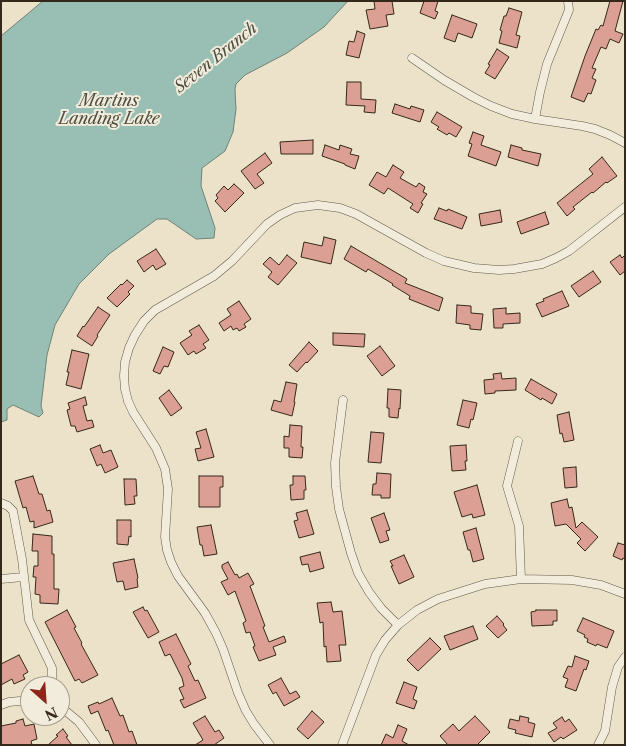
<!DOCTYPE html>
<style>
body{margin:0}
#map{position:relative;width:626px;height:746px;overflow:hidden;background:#ebe2c9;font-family:"Libre Caslon Text",serif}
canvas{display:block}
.frame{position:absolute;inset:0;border:2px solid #35281a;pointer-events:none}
.north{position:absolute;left:20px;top:676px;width:50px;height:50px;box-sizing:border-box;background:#f2ecdc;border:1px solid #a69e8e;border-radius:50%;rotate:154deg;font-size:14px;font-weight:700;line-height:20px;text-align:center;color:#35281a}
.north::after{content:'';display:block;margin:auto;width:18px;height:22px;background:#8f2418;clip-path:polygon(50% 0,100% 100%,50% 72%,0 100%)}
</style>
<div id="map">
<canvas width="626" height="746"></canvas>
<div class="frame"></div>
<div class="north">N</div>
</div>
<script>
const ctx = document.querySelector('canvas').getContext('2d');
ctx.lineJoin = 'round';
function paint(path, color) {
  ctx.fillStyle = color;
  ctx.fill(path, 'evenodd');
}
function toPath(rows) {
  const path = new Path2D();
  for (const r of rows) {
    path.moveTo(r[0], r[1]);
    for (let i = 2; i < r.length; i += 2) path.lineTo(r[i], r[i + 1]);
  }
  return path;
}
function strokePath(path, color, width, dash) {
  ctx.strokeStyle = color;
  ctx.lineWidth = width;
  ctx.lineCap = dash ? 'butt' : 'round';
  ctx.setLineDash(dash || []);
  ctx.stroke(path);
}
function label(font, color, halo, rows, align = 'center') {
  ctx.font = font + ' "Libre Caslon Text",serif';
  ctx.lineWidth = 4;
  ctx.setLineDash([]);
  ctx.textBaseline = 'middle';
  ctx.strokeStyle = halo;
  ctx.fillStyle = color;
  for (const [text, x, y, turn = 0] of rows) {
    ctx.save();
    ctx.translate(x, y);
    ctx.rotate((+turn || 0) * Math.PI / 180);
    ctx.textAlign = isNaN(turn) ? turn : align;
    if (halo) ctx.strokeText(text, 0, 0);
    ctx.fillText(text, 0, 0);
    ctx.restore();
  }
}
const water = toPath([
 [43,1,348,1,324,27,287,53,245,75,236,84,235,89,236,109,233,132,225,151,202,168,201,186,215,228,214,238,196,239,167,219,157,219,109,254,79,284,55,325,47,355,41,406,43,413,39,417,13,405,7,409,7,420,1,422,1,36,43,1]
]);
paint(water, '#99beb3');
strokePath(water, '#718276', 1);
const building = toPath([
 [374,1,392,1,394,14,386,15,388,26,370,29,366,10,375,9,374,1],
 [424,1,438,1,435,11,438,12,435,19,420,13,424,1],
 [610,1,623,1,615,31,623,34,619,43,610,39,606,49,601,47,592,68,596,69,592,78,596,80,591,94,588,93,584,102,571,97,585,56,596,29,598,30,601,25,603,26,610,1],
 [509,8,522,12,516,35,520,36,517,48,499,43,502,31,500,30,504,16,506,16,509,8],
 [452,15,477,24,472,38,458,33,455,42,444,38,452,15],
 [357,31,365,34,359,58,346,55,349,41,354,42,357,31],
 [497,49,509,57,495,79,485,73,490,65,488,64,497,49],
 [347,82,361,82,361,99,376,100,375,113,364,112,365,106,346,105,347,82],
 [395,104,410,109,411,106,424,110,420,122,392,113,395,104],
 [437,112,462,127,456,137,449,133,447,135,437,129,439,127,431,122,437,112],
 [473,132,484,136,481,145,501,152,496,166,468,156,472,144,469,143,473,132],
 [313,140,313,154,281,154,280,142,313,140],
 [325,145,339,150,340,145,352,149,350,154,359,156,355,169,345,165,345,164,322,156,325,145],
 [511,145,522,148,522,150,541,154,538,166,508,157,511,145],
 [265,153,272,163,257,174,264,183,255,189,241,171,265,153],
 [602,157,617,176,607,183,606,182,593,193,592,192,573,207,575,209,567,216,557,203,593,174,589,169,602,157],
 [393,165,404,172,400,178,416,187,419,183,425,187,423,192,427,194,421,203,423,204,418,213,410,208,413,204,388,188,384,194,369,185,377,172,386,177,393,165],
 [234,184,244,193,225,212,215,201,218,198,216,195,224,186,228,190,234,184],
 [439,208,447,211,448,209,467,217,462,229,434,219,439,208],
 [500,210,502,222,481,226,479,214,500,210],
 [545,212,549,224,521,234,517,222,545,212],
 [324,237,336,240,331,264,301,257,304,242,322,246,324,237],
 [351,246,407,279,405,283,443,298,439,311,409,299,410,296,392,285,393,284,368,269,366,272,344,259,351,246],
 [156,249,166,264,156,270,153,265,144,272,137,261,156,249],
 [287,255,297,263,278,285,268,277,272,272,263,264,270,257,279,265,287,255],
 [620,255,622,258,625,255,625,271,620,275,610,262,620,255],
 [593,271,601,282,579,297,571,286,593,271],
 [127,280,134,286,128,292,130,294,117,307,107,298,121,284,122,285,127,280],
 [562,291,569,306,542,317,536,304,544,301,543,299,562,291],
 [239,301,251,319,244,324,246,327,239,331,237,328,233,330,231,326,224,331,219,323,231,315,227,309,239,301],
 [457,305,471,306,471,313,483,314,481,330,470,329,470,325,456,323,457,305],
 [98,307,110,315,97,335,98,336,92,346,77,336,83,326,84,327,98,307],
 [506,308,506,314,520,313,520,323,503,324,503,328,494,328,493,309,506,308],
 [199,325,209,340,203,344,206,348,196,354,194,351,188,355,180,343,192,335,189,331,199,325],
 [333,333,365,334,364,347,333,345,333,333],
 [309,342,318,351,307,363,306,362,297,372,289,365,309,342],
 [380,346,395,366,382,376,367,356,380,346],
 [163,347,174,352,168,367,164,366,160,374,153,371,163,347],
 [72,350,89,354,81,389,66,385,69,372,67,372,72,350],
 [501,373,502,379,516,378,516,390,495,391,495,393,485,394,484,380,494,379,493,374,501,373],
 [531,379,557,394,552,404,542,398,541,400,525,390,531,379],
 [286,382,297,384,294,402,295,402,292,416,271,410,274,400,281,402,286,382],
 [388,389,401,390,400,409,399,408,398,418,389,417,389,408,387,408,388,389],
 [169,390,182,408,171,416,159,398,169,390],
 [85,397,87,405,83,406,87,421,92,420,94,427,77,432,75,426,71,426,67,410,70,409,68,403,85,397],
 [463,400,477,403,473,420,471,419,469,428,457,425,463,400],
 [569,412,574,440,564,442,562,433,560,434,557,415,569,412],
 [290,425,302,426,301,447,303,447,302,458,289,457,289,448,284,448,284,436,289,437,290,425],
 [206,429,214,457,198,461,195,449,201,448,196,432,206,429],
 [371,432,384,433,381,463,368,462,371,432],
 [100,445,103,453,111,450,118,467,105,473,101,464,97,466,90,449,100,445],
 [466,445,467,461,465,461,466,470,452,471,450,446,466,445],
 [576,467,577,487,565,488,563,468,576,467],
 [377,473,391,474,390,498,381,498,381,495,372,495,373,484,376,484,377,473],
 [33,476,39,494,42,494,47,511,50,510,53,522,34,528,34,521,30,522,26,507,23,508,15,481,33,476],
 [199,476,223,476,223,487,220,487,220,507,199,507,199,476],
 [293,476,305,476,306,490,304,490,304,499,291,500,290,485,293,485,293,476],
 [124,479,136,479,137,496,134,496,135,504,125,505,124,479],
 [477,485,485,515,473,518,472,514,462,517,454,492,477,485],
 [567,499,569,508,572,507,576,528,582,522,598,537,585,551,577,543,581,539,566,524,555,526,551,503,567,499],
 [307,510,314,534,299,538,294,521,298,520,296,513,307,510],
 [384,513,390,530,386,531,389,540,380,543,371,518,384,513],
 [117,520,131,520,131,537,129,536,128,545,117,544,117,520],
 [211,525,217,554,204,556,202,545,200,545,197,527,211,525],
 [476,528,484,559,473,562,470,550,468,550,463,532,476,528],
 [33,534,52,536,52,554,54,554,54,589,59,589,58,604,40,603,40,595,35,594,36,577,33,577,34,566,38,566,38,551,32,551,33,534],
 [618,543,625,545,625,559,623,558,622,560,613,556,618,543],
 [320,552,324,568,310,572,308,564,302,565,300,557,320,552],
 [404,555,414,577,399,584,391,566,393,566,390,561,404,555],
 [134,559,138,578,137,579,138,587,125,590,123,581,117,582,113,563,134,559],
 [228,562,235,575,237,574,239,578,248,573,254,584,250,586,265,626,263,627,269,642,284,636,286,642,273,647,276,655,259,661,253,647,255,646,250,632,246,633,243,623,246,621,235,591,228,595,221,582,228,579,222,568,222,565,228,562],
 [331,602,333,612,342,611,346,645,339,645,341,661,327,662,326,646,324,647,323,622,320,623,317,603,331,602],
 [143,607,145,611,147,610,159,632,148,638,133,612,143,607],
 [67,610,76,627,74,628,82,643,81,644,98,675,82,683,79,679,75,681,45,622,67,610],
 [536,610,557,610,557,621,553,621,553,625,532,626,531,612,536,611,536,610],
 [497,616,504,624,503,625,507,630,498,638,486,626,497,616],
 [583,618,614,631,607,648,597,644,596,646,587,642,588,639,584,637,585,635,577,631,583,618],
 [473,626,478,639,450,650,444,636,473,626],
 [176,634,191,664,188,666,195,681,198,680,206,698,184,708,180,700,184,699,179,688,184,686,182,678,170,654,165,656,159,642,176,634],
 [430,638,441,649,418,671,407,660,430,638],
 [19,655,28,672,23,675,25,679,14,684,12,679,1,685,1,664,19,655],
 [575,656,589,661,586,670,584,669,576,691,565,687,568,679,563,677,568,666,572,667,575,656],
 [281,678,290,694,296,691,300,697,284,706,276,692,273,694,268,685,281,678],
 [404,682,417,687,413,699,417,701,414,709,396,703,404,682],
 [112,698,120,716,123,715,129,732,132,731,137,745,114,745,108,730,106,731,98,711,91,714,88,706,98,702,99,704,112,698],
 [312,711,324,722,308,739,297,729,312,711],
 [205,716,215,732,219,730,224,738,214,745,195,745,203,740,193,723,205,716],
 [475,716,490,732,477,745,448,745,440,736,453,724,459,731,475,716],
 [520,716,529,718,528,722,535,724,532,737,515,733,516,730,508,728,510,719,519,721,520,716],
 [562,717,565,722,569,719,577,730,563,739,561,737,554,742,548,733,557,728,553,723,562,717],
 [23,719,25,726,34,724,37,739,31,741,32,745,1,745,1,726,16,723,16,721,23,719],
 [398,725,407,729,402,741,409,745,381,745,386,734,393,738,398,725],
 [63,729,68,736,66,737,72,745,48,745,58,736,56,735,63,729]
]);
paint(building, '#dba093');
strokePath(building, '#35281a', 1);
const minor = toPath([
 [412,58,444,80,473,97,491,106,512,114,535,119,582,126,595,129,610,135,625,143],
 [535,119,540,92,547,64,569,10,568,1],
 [343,400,335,463,336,487,339,509,351,553,358,573,369,592,381,608,398,625],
 [518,441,507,486,519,526,521,579],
 [1,503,8,506,13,511,22,559,29,620,52,668,52,686],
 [1,579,23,577],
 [1,705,9,702,30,700],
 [60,709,67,712,79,722,96,745],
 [270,745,254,724,246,711,238,693,223,649,216,633,205,613,178,576,171,562,167,550,165,537,168,489,165,469,156,448,133,412,128,401,125,389,124,376,125,362,129,348,135,335,144,321,155,310,214,276,232,261,267,224,280,215,295,208,318,205,340,208,356,214,426,253,444,261,474,268,499,270,514,269,542,264,556,258,569,251,625,207],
 [342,745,376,655,385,640,398,625,417,610,438,599,485,584,521,579,572,580,601,585,625,594],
 [598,745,605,731,612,687,618,667,625,657]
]);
strokePath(minor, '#625646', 9);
strokePath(minor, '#f2ecdc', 8);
label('italic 16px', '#4e4e40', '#f2ecdc', [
 ["Seven Branch",216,58,-39],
 ["Martins",109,101],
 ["Landing Lake",109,119]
]);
</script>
